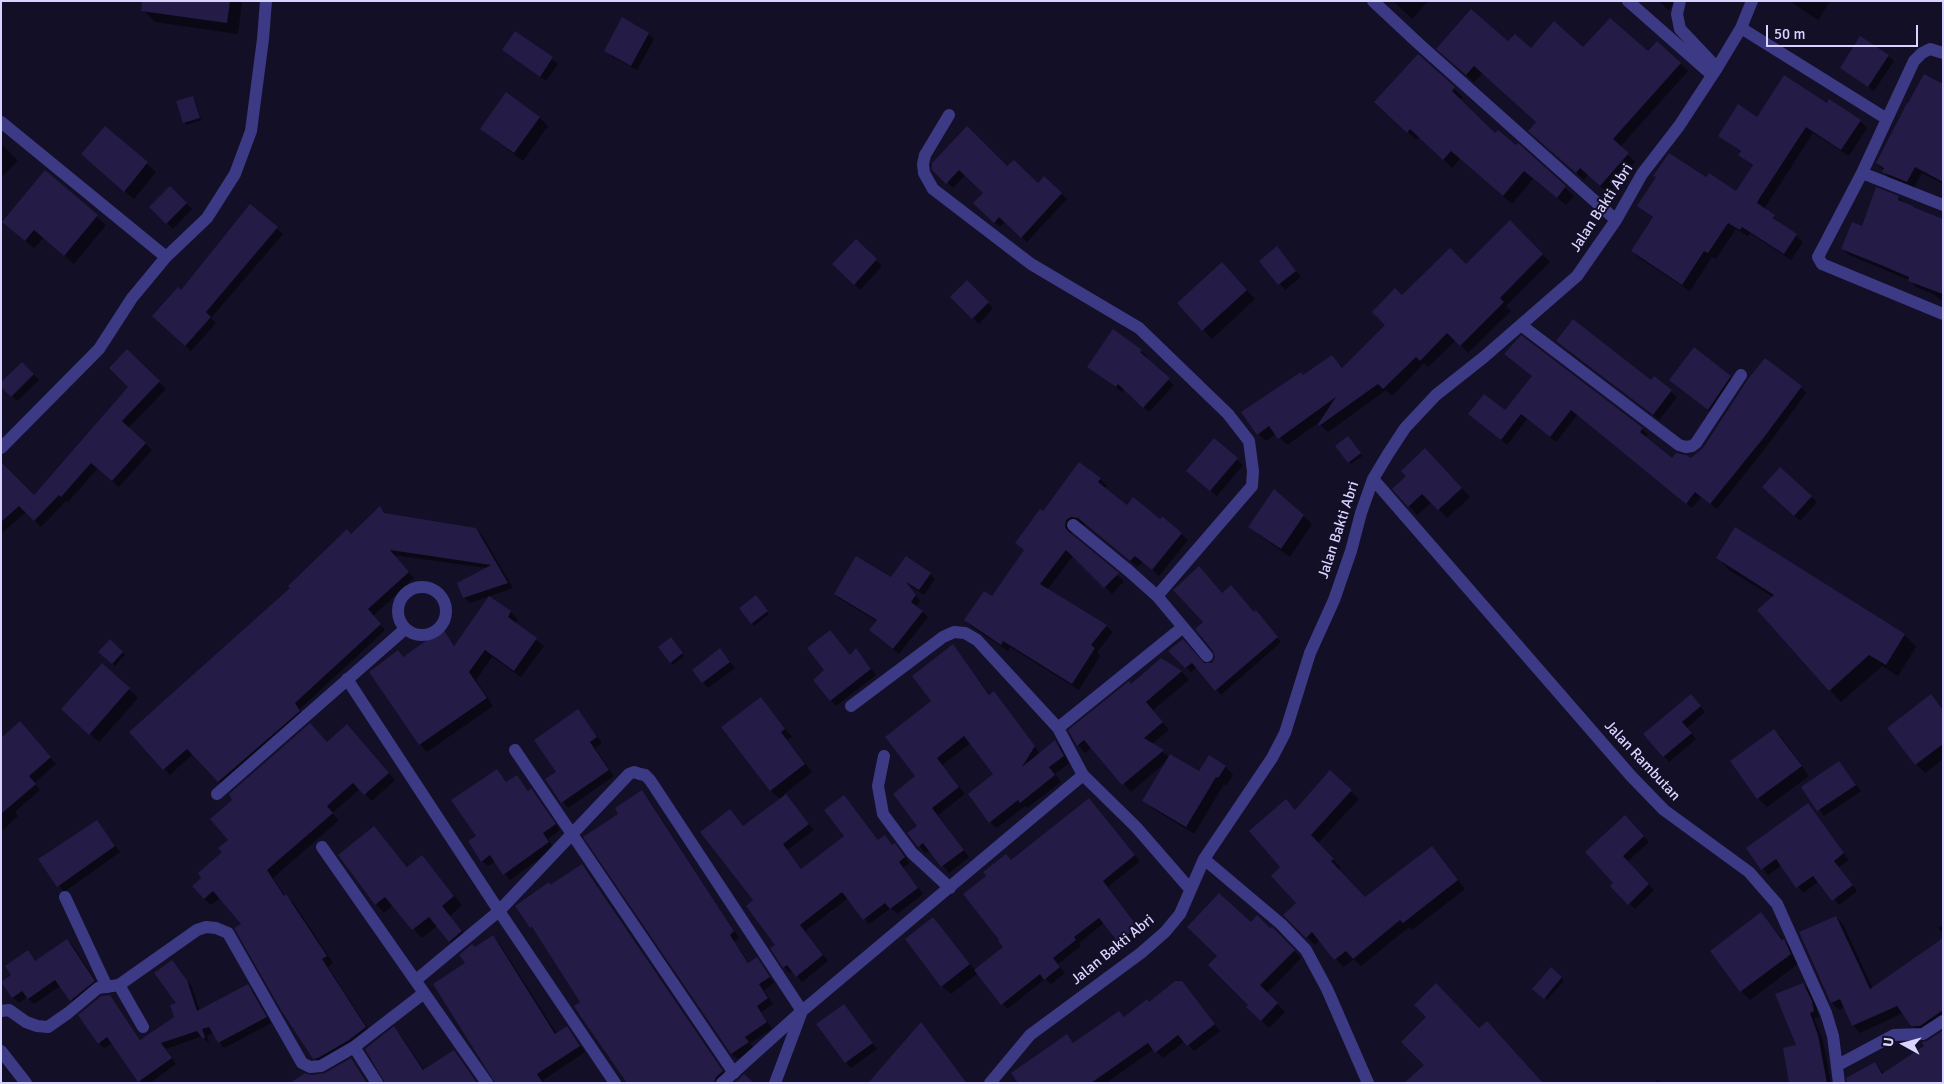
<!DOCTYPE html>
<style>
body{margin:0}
#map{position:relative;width:1944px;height:1084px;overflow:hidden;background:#130f26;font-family:Signika,sans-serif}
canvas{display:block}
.frame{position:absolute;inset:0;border:2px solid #d9d4ff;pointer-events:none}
.north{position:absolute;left:1879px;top:1019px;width:50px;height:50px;-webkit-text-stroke:4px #130f26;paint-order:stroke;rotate:277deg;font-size:14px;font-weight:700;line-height:20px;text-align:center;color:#d9d4ff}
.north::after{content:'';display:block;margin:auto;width:18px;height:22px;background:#d9d4ff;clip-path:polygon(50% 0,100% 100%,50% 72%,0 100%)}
.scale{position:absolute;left:1766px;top:25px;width:152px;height:22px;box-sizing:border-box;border:2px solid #d9d4ff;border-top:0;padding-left:6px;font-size:15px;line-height:18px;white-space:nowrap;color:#d9d4ff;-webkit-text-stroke:4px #130f26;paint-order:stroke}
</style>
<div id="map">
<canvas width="1944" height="1084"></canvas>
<div class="frame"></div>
<div class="north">U</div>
<div class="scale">50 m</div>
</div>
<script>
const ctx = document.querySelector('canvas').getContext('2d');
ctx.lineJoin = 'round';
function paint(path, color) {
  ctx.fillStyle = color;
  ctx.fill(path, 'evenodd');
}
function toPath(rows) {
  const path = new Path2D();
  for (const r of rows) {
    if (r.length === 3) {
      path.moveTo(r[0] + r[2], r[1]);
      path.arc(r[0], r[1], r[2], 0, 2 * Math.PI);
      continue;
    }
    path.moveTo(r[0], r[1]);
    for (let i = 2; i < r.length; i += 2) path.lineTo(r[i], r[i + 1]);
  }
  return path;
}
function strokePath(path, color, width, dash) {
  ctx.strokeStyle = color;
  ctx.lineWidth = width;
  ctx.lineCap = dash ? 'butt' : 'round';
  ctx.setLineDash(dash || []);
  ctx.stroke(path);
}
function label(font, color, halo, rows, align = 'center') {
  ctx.font = font + ' Signika,sans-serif';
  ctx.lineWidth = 4;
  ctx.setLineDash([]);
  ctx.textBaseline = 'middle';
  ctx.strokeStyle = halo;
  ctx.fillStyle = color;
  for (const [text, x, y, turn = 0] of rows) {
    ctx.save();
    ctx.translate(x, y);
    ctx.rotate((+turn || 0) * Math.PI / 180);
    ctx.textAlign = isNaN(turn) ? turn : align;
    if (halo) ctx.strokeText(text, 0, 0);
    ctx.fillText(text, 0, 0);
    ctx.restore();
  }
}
paint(toPath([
 [145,1,242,1,238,34,155,22,144,11],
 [1393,1,1428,1,1412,19],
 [1659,1,1678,1,1668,10],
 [1789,1,1830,1,1818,20],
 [516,32,558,64,546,81,509,55],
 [648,34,654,39,637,70,611,56,605,50],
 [1508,43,1531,50,1584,49,1648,53,1657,43,1688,71,1620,147,1635,162,1608,193,1588,175,1584,180,1537,138,1538,122,1483,72,1474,82,1445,56],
 [1418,56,1463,97,1460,100,1495,134,1516,147,1518,145,1574,196,1566,205,1533,179,1512,204,1460,159,1452,168,1420,137,1416,140,1384,110],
 [1888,56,1894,61,1874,91,1841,68],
 [1943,85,1943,184,1922,173,1914,188,1890,179,1877,163],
 [507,94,540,118,548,126,523,161,491,137,482,128],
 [192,97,195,100,201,120,187,125,184,122],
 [1827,105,1860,121,1867,128,1849,156,1813,133,1766,206,1764,209,1803,242,1791,260,1750,233,1748,236,1736,229,1716,259,1712,257,1690,291,1639,258,1632,251,1654,218,1638,206,1706,179,1737,193,1754,167,1740,155,1741,152,1719,135,1757,118],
 [105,128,156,172,134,199,82,154],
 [1,143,18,161,1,178],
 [1008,168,1038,184,1044,177,1067,199,1027,242,1005,222,1000,227,975,203,985,193,966,174,953,188,933,169],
 [45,172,106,225,74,264,43,238,34,248,12,230],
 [170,187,192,209,173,229,150,207],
 [1899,198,1905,204,1916,210,1943,220,1943,302,1933,294,1916,287,1909,280,1849,255,1842,249,1862,227],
 [250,206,283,234,211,318,216,323,191,351,159,321],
 [1510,222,1550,262,1506,306,1511,311,1468,353,1456,340,1428,367,1424,363,1392,396,1386,390,1328,432,1318,423,1287,445,1276,434,1266,441,1258,434,1303,377,1332,356,1343,368,1387,325,1402,297,1466,265],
 [856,240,882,266,860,290,834,264],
 [1282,254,1301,277,1285,290,1261,261],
 [1231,273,1255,299,1212,339,1179,303],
 [967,282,993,308,979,324,952,297],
 [1557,341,1651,382,1655,378,1677,397,1659,420],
 [127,351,166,389,128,428,152,450,119,487,98,468,68,502,66,501,41,527,26,512,1,534,1,466,34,496,130,387],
 [1141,351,1147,356,1145,358,1174,385,1149,412,1124,389,1122,392,1089,367],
 [22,363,39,380,17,401,1,385],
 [1533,376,1642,429,1648,434,1645,438,1673,459,1691,460,1704,449,1801,387,1806,393,1770,442,1717,509,1701,497,1692,508,1577,415,1556,442,1527,419,1507,445,1470,414,1505,412],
 [1730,377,1736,382,1714,415,1670,380],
 [1214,440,1243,465,1217,496,1194,476],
 [1350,440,1362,456,1351,464,1349,462],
 [1434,458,1470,497,1447,518,1432,502,1417,515,1409,506],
 [1100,479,1107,486,1104,489,1127,506,1160,521,1163,518,1188,540,1159,576,1143,562,1137,567,1086,525,1077,524,1071,531,1073,537,1124,581,1112,594,1073,556,1047,590,1106,626,1113,632,1097,652,1100,656,1079,690,1010,647,1008,651,972,627,965,620,992,598,1025,551,1043,513],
 [1769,493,1811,496,1817,502,1800,521],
 [380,508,387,515,476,529,482,535,513,588,470,603,464,598,487,568,393,555,414,578,373,616,385,630,299,710,304,717,224,787,193,754,170,775,130,732,352,536],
 [1303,516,1312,524,1290,557,1259,535,1250,527],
 [1736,529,1905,635,1916,647,1898,676,1882,666,1841,702,1830,690,1773,597,1729,570,1718,558],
 [930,574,935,579,924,595,907,584,920,601,916,607,928,617,899,654,876,636,878,622,840,599,835,594,892,579],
 [1223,594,1260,616,1281,642,1221,695,1197,667,1191,672,1170,651,1204,665,1212,664,1216,659,1204,623],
 [489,597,511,612,518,620,515,624,544,646,521,677,492,657,476,680,493,706,427,752,420,744,370,672,398,652,404,658,442,631,455,646],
 [758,599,769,614,754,626,752,623],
 [830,631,850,656,861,655,876,675,836,706,814,680,826,671],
 [110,641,125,655,115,666,100,652],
 [673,641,684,656,673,665,671,662],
 [953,645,990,695,994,692,1000,699,1040,754,1055,741,1061,748,1069,763,1055,774,1061,782,1027,808,1025,806,997,828,990,822,995,774,971,743,942,765,965,794,938,815,969,857,949,873,930,850,925,853,909,834,919,826,917,777,933,701],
 [725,655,735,668,708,688,693,670],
 [1161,659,1182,672,1189,680,1153,710,1169,730,1152,744,1169,757,1199,772,1225,766,1233,775,1226,786,1224,784,1194,834,1152,808,1144,800,1166,762,1131,792,1092,747,1085,753,1078,745,1131,686],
 [102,665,138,698,99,742,72,718],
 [1931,696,1943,709,1943,759,1925,773,1916,764],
 [761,699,792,737,787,740,812,772,784,794,814,830,787,850,802,870,846,836,844,796,879,841,900,850,910,863,903,868,923,894,897,914,891,908,869,924,848,898,805,931,828,961,802,982,793,971,790,973,784,967,772,948,776,945,755,900,744,827,780,799,771,791,723,728],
 [1696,701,1705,712,1687,728,1696,739,1669,762,1645,734],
 [578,711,602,743,595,748,614,776,568,808,546,780,558,772],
 [26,729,56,764,34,783,40,790,15,812,18,816,3,830,1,828,1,741],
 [1774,730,1783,739,1809,776,1767,807,1758,798,1731,762],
 [354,733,395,780,372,801,360,789,332,813,339,820,273,878,285,896,293,902,333,963,328,967,372,1035,322,1065,314,1058,243,924,220,898,211,905,204,899,203,878,224,852,327,743],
 [1839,762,1861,791,1824,816,1803,787],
 [497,771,507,783,517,776,529,791,531,790,537,796,560,830,548,839,554,848,510,880,496,861,488,866,482,861,477,836],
 [1330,772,1359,799,1318,843,1341,868,1338,870,1365,898,1432,847,1465,889,1412,930,1409,927,1361,966,1354,959,1343,967,1320,940,1315,945,1285,915,1298,903,1282,867,1295,811],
 [641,792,647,797,739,938,734,941,749,963,756,958,774,983,764,990,773,1004,761,1012,772,1029,750,1043,754,1048,738,1059,732,1054,585,837,620,814],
 [1808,804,1849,860,1839,867,1857,891,1839,905,1819,881,1803,893,1782,865,1768,875,1748,848],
 [1094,805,1140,861,1108,887,1143,933,1125,947,1104,923,1079,943,1081,946,1058,964,1065,973,1051,984,1045,979,1007,1009,978,973,951,994,942,986,933,918,975,970,1004,947,1012,861],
 [97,821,120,852,64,892,40,860],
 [1630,822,1649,842,1627,862,1654,890,1635,909,1612,886,1614,883],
 [374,828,408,867,422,856,462,905,450,916,470,940,458,950,437,926,422,938,393,905,384,913,376,904],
 [582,866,588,872,728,1078,718,1083,715,1081,712,1083,582,1003,537,934,531,927,551,886],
 [1761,914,1792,949,1799,963,1750,1000,1741,991],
 [1836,917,1843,924,1873,989,1943,940,1943,1024,1919,1033,1903,1013,1860,1033,1853,1025,1845,1007,1839,1010,1832,1003],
 [1251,924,1270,930,1283,939,1301,958,1267,993,1285,1012,1269,1028,1248,1007],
 [1943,925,1943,934,1938,928],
 [493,937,499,943,557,1034,567,1028,585,1052,543,1080,545,1083,502,1083,467,963,475,948],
 [67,940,73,946,100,987,76,1006,60,986,34,1004,27,997,19,1003,13,997,13,975,27,952,36,962],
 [177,967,192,987,200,1011,247,986,253,991,271,1023,224,1048,219,1042,214,1033,207,1035,209,1044,202,1036,166,1049,176,1064,150,1083,141,1083,113,1043,104,1048,99,1043,109,996,115,1002,141,1041,175,1017,178,1003],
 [1551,969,1564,980,1547,1000,1534,989],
 [1179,980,1220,1031,1194,1051,1185,1041,1163,1058,1154,1049,1106,1083,1019,1083,1067,1036,1074,1044,1125,1018,1149,1003],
 [1803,984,1809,990,1817,1008,1819,1017,1814,1018,1823,1041,1831,1083,1790,1083,1797,1046],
 [844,1005,877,1049,851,1068,846,1062],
 [921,1024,968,1083,870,1083],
 [394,1028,400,1034,425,1071,454,1051,477,1083,385,1083],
 [1943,1032,1943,1083,1858,1083,1875,1063,1884,1074,1926,1046,1928,1042],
 [351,1059,368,1083,293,1083,311,1076,325,1074],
 [1659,1080,1662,1083,1652,1083]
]), '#0007');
paint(toPath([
 [142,1,230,1,227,23,141,11],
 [1471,9,1508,41,1515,34,1531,48,1554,21,1583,47,1610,18,1648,51,1657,41,1681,63,1613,139,1629,153,1600,186,1580,168,1576,173,1528,131,1536,122,1474,66,1466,75,1436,49],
 [622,17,649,33,631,66,604,51],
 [515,31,553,57,540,77,502,50],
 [1860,36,1889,55,1868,87,1840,68],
 [1418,54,1455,87,1452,91,1495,133,1498,130,1516,145,1518,143,1566,186,1557,198,1524,171,1503,196,1451,151,1443,160,1410,129,1407,133,1374,102],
 [1924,74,1943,84,1943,182,1915,167,1907,182,1882,172,1884,168,1876,163,1907,103,1908,103],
 [1784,75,1827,103,1829,99,1861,120,1841,150,1806,127,1759,199,1757,203,1775,215,1773,218,1797,234,1784,254,1742,227,1740,230,1728,223,1708,253,1704,251,1682,285,1631,251,1653,217,1637,206,1656,177,1653,176,1669,153,1706,177,1709,173,1736,191,1753,165,1738,155,1741,151,1718,136,1738,104,1757,117],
 [506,92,540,117,514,153,480,129],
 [193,96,200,118,183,123,176,101],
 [105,126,148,162,124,192,81,154],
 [967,126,1007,166,1014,160,1038,183,1044,176,1062,193,1021,238,999,217,994,223,973,203,983,193,959,170,946,184,932,170,932,163],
 [45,170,98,215,64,256,34,230,25,241,2,222],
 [170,186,187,203,166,224,149,207],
 [1876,187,1899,196,1898,200,1913,206,1913,207,1943,219,1943,294,1908,281,1909,277,1881,265,1841,249,1852,222,1862,226],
 [250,204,278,227,206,312,211,317,185,346,152,316,178,287,181,290],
 [1510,220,1543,254,1500,298,1504,302,1460,346,1447,333,1420,361,1416,357,1383,389,1378,384,1319,426,1318,424,1336,397,1278,439,1269,426,1257,435,1241,412,1301,372,1303,375,1332,355,1342,368,1385,325,1372,312,1395,288,1402,295,1450,248,1466,264],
 [856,239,877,259,854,285,832,264],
 [1277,246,1296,271,1278,285,1259,261],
 [1222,262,1247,290,1202,331,1177,303],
 [967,280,989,302,972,319,950,297],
 [1573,319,1651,380,1654,376,1672,390,1653,415,1556,341],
 [1113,329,1142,350,1140,352,1170,378,1143,408,1118,384,1116,387,1087,367],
 [1521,335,1643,428,1640,432,1672,458,1676,453,1686,455,1691,458,1703,448,1748,379,1765,358,1802,386,1765,436,1710,504,1695,492,1686,504,1571,410,1550,437,1521,414,1501,440,1468,414,1484,394,1505,410,1532,376,1504,354],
 [1694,347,1731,376,1708,410,1669,380],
 [127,349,160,381,122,421,146,443,112,481,91,463,61,497,59,495,34,521,19,506,1,522,1,462,34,495,128,387,109,368],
 [22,362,34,374,11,397,1,387,1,382],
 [1348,436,1361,453,1348,463,1335,446],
 [1214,438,1238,458,1210,491,1186,471],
 [1425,448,1462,488,1438,510,1422,494,1408,507,1392,489,1406,476,1401,471],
 [1079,462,1101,478,1098,482,1127,505,1133,497,1160,519,1162,516,1182,533,1152,570,1135,556,1130,561,1078,518,1071,517,1066,520,1065,527,1068,531,1119,573,1104,588,1066,550,1040,584,1107,625,1091,645,1095,648,1072,684,1003,641,1001,645,964,620,984,591,992,596,1024,550,1015,543,1040,509,1043,511],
 [1780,467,1812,496,1794,516,1762,487],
 [1274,489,1304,515,1281,549,1248,527],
 [380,506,384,513,476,528,508,583,463,598,457,583,491,565,390,550,409,572,368,609,381,624,295,703,300,711,218,782,187,749,163,770,129,732,290,588,288,586,347,529,351,534],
 [1735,527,1905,634,1886,665,1869,655,1829,691,1757,610,1774,595,1716,558],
 [856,556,891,577,906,556,931,573,919,590,906,582,916,595,911,602,923,611,893,649,869,630,877,620,834,594],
 [1199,566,1222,593,1231,585,1254,612,1256,610,1278,637,1215,691,1192,663,1185,668,1168,651,1183,639,1204,663,1212,663,1215,658,1213,651,1195,629,1203,622,1173,590],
 [756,595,768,611,751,624,739,608],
 [489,596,511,611,508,617,537,638,514,671,485,650,469,672,487,698,419,745,369,672,398,650,403,657,443,629,454,646],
 [830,630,850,655,856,648,871,669,830,701,813,680,824,670,807,648],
 [671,637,683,653,670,663,658,647],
 [110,639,123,652,112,664,98,652],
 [953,644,989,695,994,691,1035,746,1022,767,1055,740,1064,756,1049,767,1055,775,1020,803,1018,800,989,823,968,794,993,774,964,736,937,758,959,787,932,808,964,850,941,867,923,843,918,847,907,833,917,826,893,794,915,776,885,737,931,701,912,676],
 [720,648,730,662,702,683,692,670],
 [1161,658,1182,671,1146,702,1163,722,1144,738,1164,750,1122,785,1084,740,1077,746,1068,730,1129,681,1131,684],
 [102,663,130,688,89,735,61,709],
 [1691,694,1701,706,1682,722,1692,733,1663,757,1643,734],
 [1931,694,1943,710,1943,744,1915,765,1887,728],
 [761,697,785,729,781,732,805,764,770,791,721,727],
 [578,709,597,737,590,742,609,770,561,803,545,779,556,772,534,740],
 [20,721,51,757,29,776,36,784,1,814,1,738],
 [310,723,327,742,347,724,389,773,364,795,353,783,327,806,333,813,267,870,284,896,286,894,327,956,322,959,366,1027,349,1040,318,1058,313,1059,281,1010,234,928,241,924,213,891,204,899,192,886,201,878,198,873,222,852,218,848,228,840,210,819,232,800,229,794],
 [1774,729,1802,766,1757,799,1730,761],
 [1170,754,1199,771,1209,755,1226,766,1218,778,1216,777,1186,827,1142,801],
 [1839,761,1856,785,1817,811,1801,787],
 [497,769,506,782,517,775,528,791,531,788,556,824,543,833,549,842,503,875,490,855,481,862,468,841,476,836,451,800],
 [1330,770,1352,790,1311,835,1334,859,1331,861,1365,897,1432,846,1458,880,1403,923,1400,920,1353,959,1346,951,1334,960,1312,932,1306,938,1283,915,1296,903,1271,876,1280,867,1249,831,1286,799,1295,810],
 [642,790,734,931,730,935,748,963,757,957,770,977,759,984,768,998,757,1006,767,1022,745,1037,749,1042,731,1054,583,837,618,814,615,808],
 [786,794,809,824,783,844,801,869,844,836,824,810,844,795,878,840,885,835,892,845,895,843,905,857,899,862,918,888,890,909,885,903,863,920,842,892,800,925,823,955,796,977,787,965,783,968,770,948,775,945,746,906,753,900,700,832,730,809,743,826],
 [1089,798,1135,855,1103,881,1138,927,1118,942,1099,918,1074,937,1076,940,1053,958,1060,967,1044,980,1040,974,1001,1005,974,970,1003,947,998,941,999,940,963,894,986,876,983,872,1006,854,1011,860],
 [1808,803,1844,853,1834,861,1853,885,1832,901,1813,876,1796,888,1776,859,1761,870,1746,848],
 [1625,815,1644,836,1623,856,1649,884,1628,905,1610,886,1613,883,1585,852],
 [97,820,115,846,57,887,38,859],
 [374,826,407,867,422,855,454,896,442,906,462,931,449,942,429,917,412,930,385,897,375,905,338,855],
 [582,864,723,1071,716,1077,714,1083,627,1083,581,1017,574,1006,580,1002,532,927,530,928,515,906,549,882,550,885],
 [1219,893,1251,922,1257,915,1270,928,1272,927,1295,950,1260,985,1278,1003,1261,1021,1246,1007,1248,1005,1208,965,1217,956,1187,927],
 [1761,912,1782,940,1784,939,1791,954,1740,992,1710,951],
 [1836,916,1870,989,1943,938,1943,1010,1920,1026,1911,1026,1897,1006,1852,1026,1840,999,1831,1003,1799,932],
 [933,917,970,964,941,987,905,939],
 [493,935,555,1034,567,1026,580,1046,537,1074,543,1083,495,1083,433,984,465,963,459,955,472,944,475,947],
 [67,939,95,981,70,1001,55,980,28,999,22,991,12,998,1,982,11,975,5,966,28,950,35,961],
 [172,960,187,980,197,1011,248,984,267,1017,218,1043,209,1027,202,1029,205,1037,203,1039,197,1031,161,1043,172,1058,138,1082,107,1037,98,1044,78,1015,101,996,110,995,140,1040,174,1017,170,1005,176,1003,154,973],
 [1551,967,1562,977,1544,999,1532,989],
 [1175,981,1182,981,1215,1024,1187,1046,1178,1035,1155,1053,1148,1043,1091,1083,1018,1083,1011,1073,1067,1034,1073,1043,1119,1011,1124,1017,1147,999,1149,1002],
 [1436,983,1479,1028,1487,1021,1543,1083,1404,1083,1424,1065,1401,1042,1426,1017,1414,1005],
 [1803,983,1812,1001,1814,1011,1810,1013,1818,1035,1827,1083,1789,1083,1783,1048,1796,1045,1775,994],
 [844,1004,873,1043,845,1063,816,1024],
 [921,1022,967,1083,868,1083],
 [394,1026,423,1070,454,1050,477,1083,385,1083,365,1049],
 [1942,1031,1943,1083,1847,1083,1846,1078,1875,1062,1882,1074,1924,1046,1922,1042,1927,1041],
 [351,1058,367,1083,290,1083,305,1073,311,1075,325,1073],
 [744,1074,754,1083,734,1083,739,1079]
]), '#241b47');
strokePath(toPath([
 [1373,1,1419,44,1616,220],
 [1628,1,1712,75],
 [1680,1,1677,14,1680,29,1717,68],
 [1741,28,1887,119],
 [1943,53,1930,49,1922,53,1914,61,1862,173,1818,257,1822,264,1943,314],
 [949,115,925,155,923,164,924,173,933,189,1031,264,1139,328,1228,414,1249,441,1253,471,1252,486,1157,596],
 [1,122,166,257],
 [1862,173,1943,205],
 [1521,325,1679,445,1686,447,1692,446,1696,443,1741,375],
 [1,448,99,349,132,298,166,257,207,218,235,174,251,131,263,39,266,1],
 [1373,479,1631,776,1664,810,1749,872,1777,904,1826,1013,1833,1036,1839,1083],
 [1073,525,1129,571,1157,596,1183,627],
 [422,611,24],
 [347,679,499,911,615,1083],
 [851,706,943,637,954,632,965,633,977,640,1058,728,1083,775,1136,827,1190,889],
 [1058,728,1183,627,1207,656],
 [515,750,734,1073],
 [884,756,878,786,883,814,912,853,950,888],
 [217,794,405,629],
 [322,847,487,1083],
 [1204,859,1281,924,1306,950,1327,989,1368,1083],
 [65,897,107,987],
 [416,980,499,911,629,774,634,772,640,774,645,775,650,780,802,1011,775,1083],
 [119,985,143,1027],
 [1,1011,9,1010,26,1022,37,1026,48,1027,68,1013,98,988,119,985,197,930,206,927,216,928,228,933,302,1063,310,1067,321,1066,354,1047,377,1083],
 [354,1047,424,993],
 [1,1051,26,1083],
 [1838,1065,1894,1035,1923,1034,1943,1021],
 [722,1083,802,1011,1083,775],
 [990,1083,1030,1035,1141,953,1165,932,1180,914,1204,859,1272,758,1285,733,1310,653,1334,600,1351,551,1361,513,1373,479,1388,454,1405,428,1436,395,1484,357,1577,276,1616,220,1642,174,1679,126,1717,68,1741,28,1752,1]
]), '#3d3a85', 12);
label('15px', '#d9d4ff', '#130f26', [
 ["Jalan Bakti Abri",1602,208,-57],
 ["Jalan Bakti Abri",1339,530,-72],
 ["Jalan Rambutan",1642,761,47],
 ["Jalan Bakti Abri",1113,950,-39]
]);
</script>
